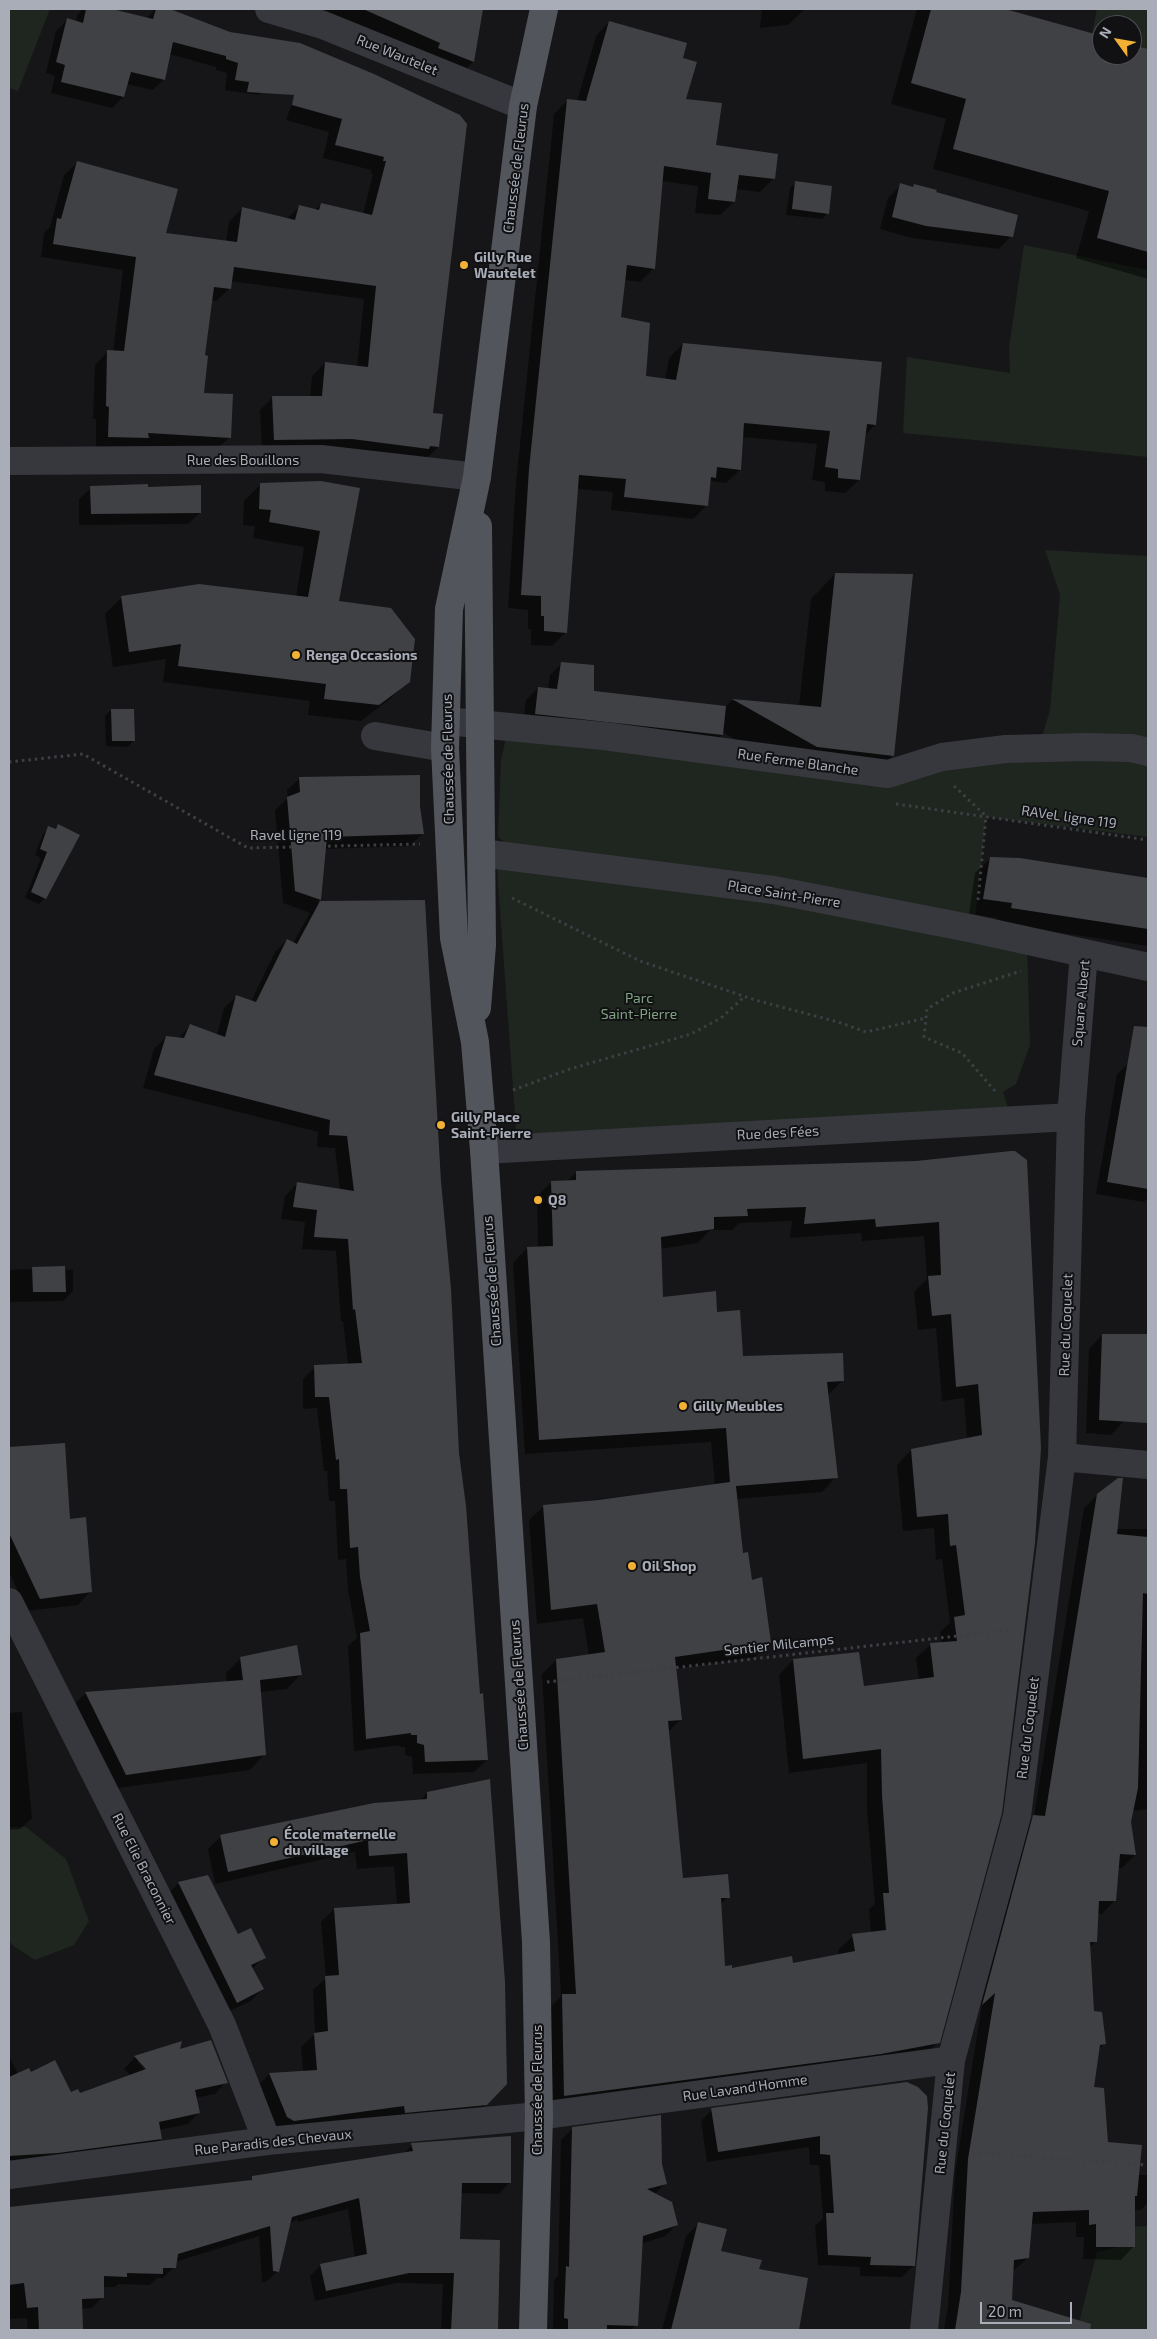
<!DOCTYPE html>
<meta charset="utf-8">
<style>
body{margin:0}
#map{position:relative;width:1157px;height:2339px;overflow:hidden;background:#161618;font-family:"Exo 2",sans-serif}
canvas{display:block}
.frame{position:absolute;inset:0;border:10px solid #a8adb8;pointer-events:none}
.north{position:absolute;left:1092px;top:15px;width:50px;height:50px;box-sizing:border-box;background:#111113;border:1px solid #4d4f55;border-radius:50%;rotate:302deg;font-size:14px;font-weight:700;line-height:20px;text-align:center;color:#a8adb8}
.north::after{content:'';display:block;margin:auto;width:18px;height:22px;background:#f2b134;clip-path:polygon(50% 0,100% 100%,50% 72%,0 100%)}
.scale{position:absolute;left:980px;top:2302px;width:92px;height:22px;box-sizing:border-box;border:2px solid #a8adb8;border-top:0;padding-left:6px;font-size:15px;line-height:18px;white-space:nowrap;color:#a8adb8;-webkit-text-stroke:4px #111113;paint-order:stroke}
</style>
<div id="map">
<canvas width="1157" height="2339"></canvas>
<div class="frame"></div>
<div class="north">N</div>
<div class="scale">20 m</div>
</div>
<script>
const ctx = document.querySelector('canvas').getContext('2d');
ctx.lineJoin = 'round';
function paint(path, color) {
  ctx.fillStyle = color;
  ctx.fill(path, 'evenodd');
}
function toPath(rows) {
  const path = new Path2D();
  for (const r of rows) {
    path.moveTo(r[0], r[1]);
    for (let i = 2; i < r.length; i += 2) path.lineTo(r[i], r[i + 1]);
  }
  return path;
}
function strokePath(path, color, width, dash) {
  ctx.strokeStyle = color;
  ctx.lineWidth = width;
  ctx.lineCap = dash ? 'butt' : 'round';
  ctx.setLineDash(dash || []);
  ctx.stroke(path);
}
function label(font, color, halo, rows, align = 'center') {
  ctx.font = font + ' "Exo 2",sans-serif';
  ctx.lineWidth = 4;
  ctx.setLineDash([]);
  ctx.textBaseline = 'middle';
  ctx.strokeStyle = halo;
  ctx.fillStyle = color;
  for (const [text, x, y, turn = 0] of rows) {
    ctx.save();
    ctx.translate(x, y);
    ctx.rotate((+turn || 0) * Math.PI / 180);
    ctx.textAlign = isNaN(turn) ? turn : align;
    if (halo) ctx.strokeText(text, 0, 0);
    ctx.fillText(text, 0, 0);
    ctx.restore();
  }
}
paint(toPath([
 [9,9,50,9,18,91,9,88],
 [1097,9,1148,9,1148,52,1132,48,1132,25,1102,25,1102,41,1091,38],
 [1024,245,1148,270,1148,457,903,433,907,357,1010,373,1009,348],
 [1045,550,1148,556,1148,837,986,817,974,929,1027,947,1030,1045,1016,1084,1003,1092,1012,1120,517,1143,497,868,527,859,498,837,501,760,509,725,855,777,1041,740,1050,710,1060,595],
 [9,1827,26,1827,66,1859,89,1921,74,1945,35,1960,12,1945,9,1940],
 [1148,2226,1148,2330,1077,2330,1097,2252,1130,2244,1129,2227]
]), '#1e261f');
paint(toPath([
 [83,9,107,9,146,19,155,9,166,9,230,33,270,84,259,95,225,90,227,73,216,70,216,67,169,54,164,79,153,90,126,84,123,97,112,108,51,93,55,76,46,73,56,31,67,20,76,22,77,15],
 [326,9,482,9,473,62,459,76,320,25],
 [762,9,805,9,788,25,760,28],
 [917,9,1000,9,1102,37,1102,55,1132,55,1132,46,1148,50,1148,279,1076,258,1089,211,933,169,946,119,891,104],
 [609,22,681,58,684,100,715,146,773,179,760,192,735,189,734,202,720,215,695,213,698,186,661,181,654,268,640,282,624,280,620,318,644,377,665,380,669,358,683,344,875,425,865,435,859,480,845,493,825,491,825,482,812,480,817,444,742,437,740,470,726,483,711,481,709,484,707,505,693,519,611,510,613,492,577,489,566,632,552,646,531,645,531,629,528,629,528,610,508,608,516,483,554,114,568,100,577,101,596,36],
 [306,65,373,75,438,447,425,460,262,452,260,410,273,397,310,397,312,376,325,363,357,367,364,299,230,281,230,288,216,301,211,301,204,357,203,394,230,437,216,450,139,446,134,451,96,450,96,419,93,419,95,365,108,351,113,352,123,270,41,257,44,233,50,227,64,175,78,162,165,234,226,242,229,222,242,208,286,220,299,207,314,211,321,204,363,214,373,174,371,174,371,170,323,158,329,132,286,120],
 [796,182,828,213,822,219,786,215,790,188],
 [901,185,912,188,915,185,934,193,1011,236,999,249,912,238,880,229,888,198],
 [321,482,337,602,408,681,391,698,361,721,308,715,310,701,163,682,166,659,113,667,105,614,122,597,296,597,304,547,253,538,255,526,243,525,244,501,261,484],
 [91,488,147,488,200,513,188,524,79,525,79,499],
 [835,574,893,755,868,780,792,771,722,732,722,735,710,747,523,725,526,700,538,688,548,689,550,675,562,663,593,692,725,707,732,700,799,706,811,599],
 [111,710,134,740,128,747,106,746,105,716],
 [300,778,419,806,422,834,410,846,324,849,320,900,317,902,424,901,458,1454,479,1695,487,1760,474,1772,413,1774,412,1757,405,1755,405,1747,399,1747,400,1745,354,1751,348,1646,357,1638,348,1590,346,1559,338,1560,335,1501,329,1501,327,1471,324,1471,317,1408,303,1409,303,1379,315,1367,348,1365,343,1321,341,1321,336,1251,302,1249,305,1222,281,1219,285,1196,297,1184,340,1190,335,1148,317,1147,318,1132,143,1088,154,1049,166,1037,178,1038,190,1026,217,1035,224,1008,237,996,251,1001,275,952,287,940,293,943,310,913,283,903,275,810,288,798,287,790],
 [58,825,45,898,39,904,25,898,41,858,35,855,43,834,49,828,54,830],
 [991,858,1020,860,1148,880,1148,946,996,923,997,918,969,914,975,873],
 [1139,1055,1148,1057,1148,1197,1144,1202,1096,1194,1117,1074],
 [1011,1152,938,2042,924,2057,550,2110,548,2010,561,1996,542,1674,556,1660,589,1656,583,1618,537,1624,529,1520,544,1506,715,1485,711,1442,525,1454,513,1263,527,1248,538,1248,537,1196,552,1182,567,1181,577,1172,916,1162],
 [792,1221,790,1238,861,1233,862,1241,924,1236,927,1279,914,1292,918,1330,936,1328,942,1401,964,1398,967,1439,911,1450,897,1465,903,1531,934,1528,936,1560,942,1559,950,1623,940,1632,941,1643,931,1644,916,1658,919,1680,863,1687,793,1660,779,1675,789,1773,867,1763,867,1810,875,1904,869,1909,871,1933,853,1936,838,1950,839,1956,792,1965,731,1969,724,1968,720,1905,728,1897,682,1880,668,1732,681,1719,675,1669,755,1657,770,1643,741,1554,736,1499,822,1492,836,1477,827,1396,842,1381,741,1357,716,1313,662,1298,660,1249,698,1243,710,1230,732,1230,739,1223],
 [32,1269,73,1270,73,1291,63,1301,9,1302,9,1270],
 [1102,1335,1148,1335,1148,1411,1125,1411,1124,1421,1111,1435,1086,1433,1089,1349],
 [64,1445,69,1520,90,1592,78,1605,27,1611,9,1572,9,1448],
 [1097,1495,1115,1529,1148,1529,1148,1809,1132,1811,1130,1822,1135,1855,1122,1868,1118,1868,1115,1900,1102,1914,1097,1914,1096,1941,1089,1948,1093,2013,1104,2044,1098,2050,1093,2088,1107,2144,1138,2175,1148,2175,1148,2202,1141,2210,1134,2210,1134,2246,1121,2260,1083,2259,1084,2237,1076,2237,1076,2222,1031,2224,1028,2258,1012,2272,1011,2301,1075,2320,1072,2330,944,2330,948,2306,955,2173,982,2004,970,2015,1020,1829,1034,1816,1084,1508],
 [241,1658,301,1674,287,1689,260,1692,264,1755,250,1770,111,1789,71,1707,86,1693,227,1682,226,1673],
 [22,1712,32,1818,20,1829,9,1830,9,1713],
 [427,1793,486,2104,473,2118,274,2130,257,2087,269,2074,303,2072,301,2047,315,2034,313,1990,326,1978,321,1922,334,1909,397,1905,394,1866,357,1869,355,1852,215,1884,208,1849,221,1836,420,1801],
 [179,1883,264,1957,252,1969,262,1989,251,2001,225,2013,167,1894],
 [180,2043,178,2050,226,2082,215,2094,195,2098,199,2112,188,2124,159,2130,161,2139,149,2150,9,2167,9,2056,18,2074,30,2073,70,2094,80,2095,131,2076,124,2069,135,2057],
 [137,2061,140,2061,151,2073,149,2075],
 [917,2088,913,2266,902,2277,860,2276,860,2267,818,2265,815,2226,823,2218,819,2165,810,2165,809,2147,707,2162,701,2121,712,2110],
 [573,2128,660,2165,665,2183,655,2194,677,2224,665,2236,641,2244,636,2325,631,2330,553,2330,554,2280,558,2276,561,2140],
 [412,2145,510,2182,499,2194,461,2193,459,2240,497,2324,498,2330,441,2330,443,2284,397,2283,315,2301,310,2276,321,2265,355,2258,348,2209,298,2222,297,2219,288,2225,278,2271,266,2282,262,2282,259,2236,175,2262,174,2267,163,2278,157,2278,150,2285,118,2284,115,2287,103,2287,103,2297,92,2308,81,2309,80,2330,28,2330,27,2318,9,2319,9,2209,249,2182,253,2177,403,2154],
 [699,2223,720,2252,758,2270,807,2279,798,2330,662,2330,686,2236]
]), '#0007');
paint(toPath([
 [86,9,112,9,153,19,156,9,170,9,230,32,300,43,374,74,460,115,467,124,433,413,443,414,439,447,430,446,429,449,352,439,274,440,272,396,322,396,325,362,368,367,376,286,234,267,231,289,214,287,205,355,208,356,204,393,233,394,231,438,148,433,149,438,108,437,109,407,106,406,107,350,124,351,136,257,53,244,57,218,61,219,77,161,178,189,166,233,237,242,242,207,295,220,299,205,319,210,321,203,372,215,386,161,383,161,384,157,335,145,342,119,292,105,294,95,247,92,249,82,235,80,238,63,226,59,226,56,173,42,165,80,131,72,124,97,61,82,65,65,56,62,67,18,83,23],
 [363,9,483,9,474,62,438,48,440,43],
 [931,9,1005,9,1102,36,1102,55,1132,55,1132,45,1148,49,1148,252,1097,238,1109,191,953,149,966,99,911,83],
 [609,21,687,43,683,58,697,62,686,99,722,103,716,145,778,154,775,179,739,175,735,202,708,199,711,173,664,166,655,269,627,265,621,317,650,323,646,376,676,380,683,343,882,362,876,425,867,424,860,480,838,478,838,469,825,467,830,431,744,423,741,470,717,467,716,478,711,477,708,506,624,497,626,479,579,475,567,633,544,631,544,616,541,616,541,596,521,595,529,469,565,119,567,99,586,101],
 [795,181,832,186,829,214,792,209],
 [900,183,913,187,914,184,937,190,936,192,1018,215,1013,237,926,226,892,217],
 [321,481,360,488,339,601,391,608,415,639,410,682,379,705,324,699,326,684,178,666,181,644,129,652,121,596,199,584,308,597,320,531,269,522,271,510,259,509,260,483],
 [148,484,148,487,201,485,201,513,91,514,90,486],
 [835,573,913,574,894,756,817,747,732,699,821,707],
 [561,662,594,665,594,691,726,706,723,735,535,714,538,687,557,689],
 [111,709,134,709,135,741,112,741],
 [420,775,420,806,424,834,327,837,321,900,295,891,287,797,300,792,299,777],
 [58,824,80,835,46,899,31,892,47,852,40,849,48,826,56,829],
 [990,857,1020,858,1148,878,1148,929,1011,908,1012,903,983,899],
 [425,900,441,1181,451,1289,459,1453,466,1506,480,1694,483,1693,488,1760,425,1762,424,1745,417,1743,417,1735,411,1735,411,1733,366,1739,360,1633,370,1631,360,1577,358,1547,350,1548,347,1489,340,1489,339,1459,336,1460,329,1397,315,1397,314,1365,362,1363,355,1309,353,1310,348,1239,314,1237,317,1210,293,1207,297,1182,354,1191,347,1136,329,1135,330,1120,154,1075,166,1036,184,1038,190,1024,225,1037,236,995,256,1002,287,939,297,944,320,901],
 [1134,1026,1148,1027,1148,1189,1107,1182],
 [1011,1151,1015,1151,1027,1160,1041,1448,1035,1543,1002,1813,940,2043,881,2054,564,2096,562,1994,576,1994,556,1659,605,1652,597,1604,551,1610,543,1505,598,1500,730,1482,726,1428,539,1440,527,1247,553,1246,551,1181,576,1180,576,1171,916,1161],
 [806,1207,804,1224,875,1219,876,1227,939,1222,941,1275,928,1276,932,1316,951,1314,956,1387,978,1384,982,1435,911,1449,917,1517,948,1514,950,1546,956,1545,965,1615,954,1617,957,1641,930,1643,934,1677,864,1686,859,1652,793,1659,803,1759,881,1749,882,1795,889,1893,883,1893,886,1930,852,1934,855,1951,793,1963,792,1956,732,1968,732,1965,725,1966,721,1898,730,1898,728,1874,683,1878,668,1721,682,1720,675,1657,771,1643,762,1577,752,1580,748,1552,743,1553,736,1486,838,1478,827,1382,844,1381,843,1353,743,1356,740,1310,717,1312,716,1291,663,1297,661,1237,714,1229,714,1217,748,1216,747,1209],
 [65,1266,66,1292,33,1292,32,1267],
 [1102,1334,1148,1334,1148,1423,1099,1420],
 [65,1443,70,1519,86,1517,92,1592,40,1599,9,1533,9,1447],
 [1118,1478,1123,1478,1117,1534,1148,1537,1148,1594,1143,1593,1138,1788,1131,1822,1136,1855,1120,1854,1116,1901,1099,1901,1097,1942,1090,1942,1094,2011,1102,2012,1106,2044,1100,2045,1094,2087,1104,2088,1108,2142,1142,2145,1137,2196,1135,2196,1135,2247,1096,2247,1096,2224,1089,2225,1089,2210,1033,2212,1029,2258,1014,2260,1012,2300,1091,2324,1090,2330,955,2330,961,2292,968,2159,995,1993,982,2005,1033,1815,1045,1816,1097,1494],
 [297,1645,302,1675,260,1680,266,1755,126,1775,85,1692,243,1680,240,1657],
 [490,1779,505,1982,507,2084,487,2105,405,2113,404,2106,294,2121,287,2117,269,2073,317,2070,314,2033,328,2031,325,1976,339,1975,334,1908,410,1903,407,1853,369,1856,368,1840,228,1872,220,1835,374,1803,427,1799,427,1792],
 [208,1875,238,1934,251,1928,266,1958,251,1965,264,1989,237,2003,178,1882],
 [211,2040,228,2083,195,2090,200,2113,159,2122,162,2139,58,2153,9,2156,9,2077,29,2068,31,2072,55,2060,71,2092,78,2089,80,2093,146,2069,134,2056,182,2041,180,2049],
 [907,2082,918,2087,927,2096,928,2108,915,2266,870,2265,871,2257,828,2255,826,2213,834,2213,830,2155,820,2154,820,2136,718,2152,711,2108],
 [661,2115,662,2164,667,2184,647,2189,672,2202,678,2225,643,2236,638,2326,607,2325,607,2330,568,2330,568,2319,564,2318,566,2266,569,2267,572,2127],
 [511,2136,511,2183,462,2183,460,2239,500,2240,498,2330,451,2330,454,2273,409,2273,326,2291,320,2264,367,2254,359,2198,292,2217,279,2272,273,2271,270,2226,178,2254,176,2268,163,2268,163,2274,127,2273,127,2277,104,2276,104,2298,82,2299,83,2329,39,2330,38,2307,27,2308,24,2283,9,2285,9,2207,252,2180,252,2176,413,2151,411,2143],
 [698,2222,727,2229,721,2251,762,2260,759,2269,808,2278,799,2330,671,2330]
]), '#404145');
strokePath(toPath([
 [9,762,83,754,248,848,420,844],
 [954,786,986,816],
 [896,804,1148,840],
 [512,898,640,961,755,1000,838,1022,866,1032,926,1018],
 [978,900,986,816],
 [513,1090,570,1069,691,1034,721,1018,744,997],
 [995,1091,962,1053,924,1037,927,1009,953,993,1021,971],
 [547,1682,1011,1630],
 [972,2153,1148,2165]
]), '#3d3f44', 3, [2.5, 4]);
strokePath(toPath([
 [269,9,323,25,523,106],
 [9,461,321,459,477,477],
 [446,721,604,736,888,774,942,757,1006,749,1085,747,1131,748,1148,752],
 [375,736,445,748],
 [481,853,774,890,974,929,1148,967],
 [484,1150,1071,1117],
 [1062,1457,1148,1465],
 [9,1602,222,2025,267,2141],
 [9,2175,267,2141,539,2116,951,2060],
 [924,2330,951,2060,1017,1816,1062,1457,1071,1117,1084,953]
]), '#37383d', 28);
strokePath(toPath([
 [477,1008,482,945,478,526],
 [533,2330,539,2116,536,1942,484,1150,475,1042,454,938,445,748,449,609,477,477,523,106,544,9]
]), '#53555c', 28);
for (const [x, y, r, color] of [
 [464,265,5,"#f2b134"],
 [296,655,5,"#f2b134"],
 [441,1125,5,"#f2b134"],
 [538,1200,5,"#f2b134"],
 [683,1406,5,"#f2b134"],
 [632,1566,5,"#f2b134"],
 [274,1842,5,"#f2b134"]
]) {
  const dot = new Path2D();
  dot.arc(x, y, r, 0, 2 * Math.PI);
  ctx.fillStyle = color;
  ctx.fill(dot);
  strokePath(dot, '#111113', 2);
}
label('14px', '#a8adb8', '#111113', [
 ["Rue Wautelet",397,55,22],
 ["Chaussée de Fleurus",516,168,-83],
 ["Rue des Bouillons",243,460],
 ["Chaussée de Fleurus",448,759,-91],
 ["Rue Ferme Blanche",798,762,8],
 ["RAVeL ligne 119",1069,817,8],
 ["Ravel ligne 119",296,835],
 ["Place Saint-Pierre",784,894,9],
 ["Square Albert",1081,1003,-85],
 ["Rue des Fées",778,1133,-3],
 ["Chaussée de Fleurus",492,1281,-94],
 ["Rue du Coquelet",1066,1325,-88],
 ["Sentier Milcamps",779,1645,-6],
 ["Chaussée de Fleurus",519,1685,-94],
 ["Rue du Coquelet",1028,1728,-83],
 ["Rue Elie Braconnier",144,1869,63],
 ["Rue Lavand'Homme",745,2088,-8],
 ["Chaussée de Fleurus",537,2090,-90],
 ["Rue du Coquelet",945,2123,-84],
 ["Rue Paradis des Chevaux",273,2142,-6]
]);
label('bold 14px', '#a8adb8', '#111113', [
 ["Gilly Rue",474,257],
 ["Wautelet",474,273],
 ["Renga Occasions",306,655],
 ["Gilly Place",451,1117],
 ["Saint-Pierre",451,1133],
 ["Q8",548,1200],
 ["Gilly Meubles",693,1406],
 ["Oil Shop",642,1566],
 ["École maternelle",284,1834],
 ["du village",284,1850]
], 'left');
label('14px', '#7fa381', '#111113', [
 ["Parc",639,998],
 ["Saint-Pierre",639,1014]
]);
</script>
